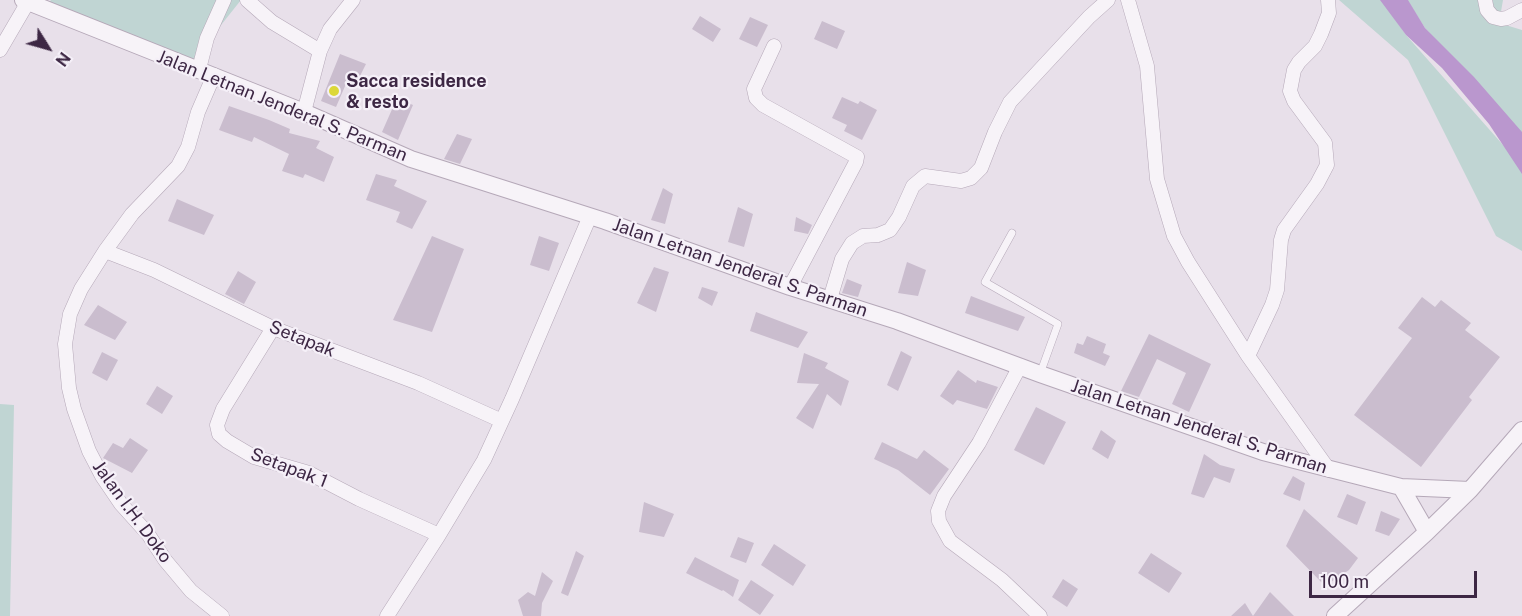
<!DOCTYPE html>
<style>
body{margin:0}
#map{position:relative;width:1522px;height:616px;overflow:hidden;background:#e8e0ea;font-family:"Public Sans",sans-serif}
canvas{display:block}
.north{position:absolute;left:18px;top:18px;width:60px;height:60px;-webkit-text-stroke:4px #f5f0f8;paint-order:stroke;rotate:127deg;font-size:16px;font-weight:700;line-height:24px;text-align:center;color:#3d2744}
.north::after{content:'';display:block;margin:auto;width:21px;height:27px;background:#3d2744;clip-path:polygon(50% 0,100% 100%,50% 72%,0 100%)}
.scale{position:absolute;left:1309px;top:571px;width:168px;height:27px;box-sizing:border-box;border:3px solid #3d2744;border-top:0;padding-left:8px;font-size:18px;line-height:21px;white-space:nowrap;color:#3d2744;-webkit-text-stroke:4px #f5f0f8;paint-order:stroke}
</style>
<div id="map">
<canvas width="1522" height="616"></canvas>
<div class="north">N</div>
<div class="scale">100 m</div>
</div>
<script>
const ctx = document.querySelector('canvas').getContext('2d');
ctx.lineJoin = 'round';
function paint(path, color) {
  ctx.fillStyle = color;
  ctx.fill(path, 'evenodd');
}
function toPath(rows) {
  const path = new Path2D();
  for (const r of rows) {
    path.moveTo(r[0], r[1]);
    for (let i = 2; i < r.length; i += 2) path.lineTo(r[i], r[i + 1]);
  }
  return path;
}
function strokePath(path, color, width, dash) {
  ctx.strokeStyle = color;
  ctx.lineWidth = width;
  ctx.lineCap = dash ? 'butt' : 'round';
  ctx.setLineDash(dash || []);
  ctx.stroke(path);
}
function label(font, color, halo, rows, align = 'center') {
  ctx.font = font + ' "Public Sans",sans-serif';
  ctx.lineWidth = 4.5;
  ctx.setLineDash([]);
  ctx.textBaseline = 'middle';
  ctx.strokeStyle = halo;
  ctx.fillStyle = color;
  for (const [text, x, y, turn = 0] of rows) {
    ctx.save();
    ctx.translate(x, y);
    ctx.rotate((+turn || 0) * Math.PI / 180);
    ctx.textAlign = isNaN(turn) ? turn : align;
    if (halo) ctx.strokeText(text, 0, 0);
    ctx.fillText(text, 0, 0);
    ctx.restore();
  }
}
paint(toPath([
 [51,0,241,0,186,69,40,14],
 [1339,0,1382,0,1406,35,1503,145,1522,162,1522,251,1496,236,1408,60],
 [1407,0,1503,0,1499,23,1522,30,1522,134,1425,28],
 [0,404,14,405,10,616,0,616]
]), '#c0d5d3');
paint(toPath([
 [1380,0,1408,0,1425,28,1474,77,1522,132,1522,174,1489,124,1442,68,1406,35]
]), '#ba97ce');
paint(toPath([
 [700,16,721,29,713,42,692,29],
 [750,17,768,25,757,47,739,39],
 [822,21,845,31,837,49,814,39],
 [340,54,366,64,358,80,349,77,336,107,321,101],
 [842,97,858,104,860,101,877,110,862,140,844,131,847,125,832,118],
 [397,98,413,105,398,140,382,132],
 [229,106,269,120,290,129,289,133,320,141,316,148,334,157,324,182,305,174,303,178,282,171,289,154,254,137,252,142,219,130],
 [457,134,472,139,460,164,444,159],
 [376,174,397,180,394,186,427,201,412,229,396,222,400,212,366,200],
 [663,188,673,194,665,224,651,220],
 [177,199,214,215,204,235,168,221],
 [738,207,753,214,744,247,728,242],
 [796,217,812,225,808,234,794,231],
 [432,236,464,249,432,332,393,320],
 [539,236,559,243,549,271,530,265],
 [907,262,926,270,918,296,898,293],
 [654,267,669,272,656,312,637,303],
 [238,271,256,282,244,304,225,294],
 [847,279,862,285,858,297,842,293],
 [702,287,718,292,712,306,698,298],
 [971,296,1025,317,1018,331,965,313],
 [1422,297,1435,307,1441,300,1471,323,1465,330,1500,357,1469,397,1472,400,1421,467,1354,415,1412,338,1398,328],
 [98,305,127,322,115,340,84,325],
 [756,312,808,332,798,348,750,331],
 [1149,334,1211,364,1189,412,1172,404,1186,373,1157,359,1139,397,1121,391],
 [1087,336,1106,344,1103,353,1110,356,1105,366,1074,353,1077,343,1083,345],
 [901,351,912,357,898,391,887,385],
 [102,352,118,360,107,381,92,373],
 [804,353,828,363,825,368,849,381,841,406,827,394,813,429,796,418,819,384,797,383],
 [958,370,976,383,977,380,998,387,987,409,957,400,953,405,940,396],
 [157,386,173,396,162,414,146,404],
 [1036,407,1066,422,1044,465,1014,450],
 [1101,430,1116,441,1108,459,1092,449],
 [130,438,148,450,132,473,103,458,113,443,123,448],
 [882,442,917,459,924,450,949,469,930,495,898,470,874,459],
 [1204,454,1220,465,1235,469,1230,483,1214,477,1204,498,1191,494],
 [1293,476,1305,483,1300,501,1283,494],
 [1347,494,1366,502,1357,525,1337,517],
 [644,502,674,514,664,537,639,532],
 [1304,509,1358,558,1349,570,1325,586,1286,546],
 [1381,511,1400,519,1389,536,1375,531],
 [738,537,754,543,746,563,730,557],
 [774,544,806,565,793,586,761,565],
 [576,551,584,556,568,596,561,593],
 [1151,553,1182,573,1169,593,1138,573],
 [695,557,739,580,733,597,723,590,722,591,686,573],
 [542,572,553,581,542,603,541,616,523,616,518,600,528,592,535,596],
 [1063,579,1078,589,1067,607,1052,597],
 [751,580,774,595,760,615,738,600],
 [1270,592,1294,616,1231,616,1245,603,1253,616]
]), '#cabdce');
const service = toPath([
 [1012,233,985,282,1058,324,1040,374]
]);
const minor = toPath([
 [247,0,272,22,320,51],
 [1128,0,1147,66,1157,179,1174,236,1188,262,1248,356,1329,470],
 [1485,0,1487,10,1493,17,1501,19,1507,18,1522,10],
 [774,46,754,89,756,98,763,105,857,157,856,162,790,287],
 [0,50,28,2],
 [199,69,207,38,224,0],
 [214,75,198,112,188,147,178,166,132,214,105,251,81,289,70,314,65,344,69,388,74,409,89,451,102,476,121,504,148,534,165,560,191,591,222,616],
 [304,112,320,51,330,29,353,0],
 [105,251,154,270,273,328,418,383,502,421],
 [830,299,842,259,852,243,863,236,878,235,890,230,899,217,913,186,925,176,961,181,971,178,981,168,995,132,1010,102,1089,17,1108,0],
 [273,328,223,409,217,425,219,434,227,441,254,457,309,473,359,499,439,535],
 [1248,356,1272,305,1277,290,1281,240,1284,230,1317,184,1327,165,1325,143,1294,101,1290,91,1294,70,1299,62,1315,46,1321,34,1329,13,1328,0],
 [1020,366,979,443,944,496,938,511,939,521,950,541,1002,580,1040,616],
 [387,616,439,535,484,460,512,399,590,216]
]);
const tertiary = toPath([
 [23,0,304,112,411,159,605,221,790,287,897,321,1040,374,1263,452,1401,487,1470,490],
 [1401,487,1427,532],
 [1335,616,1427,532,1470,490,1522,430]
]);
strokePath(service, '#b5a8b8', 8);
strokePath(minor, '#b5a8b8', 15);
strokePath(tertiary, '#b5a8b8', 18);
strokePath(service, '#f7f3f8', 7);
strokePath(minor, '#f7f3f8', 14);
strokePath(tertiary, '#f7f3f8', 16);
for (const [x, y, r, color] of [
 [334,91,6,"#dcd839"]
]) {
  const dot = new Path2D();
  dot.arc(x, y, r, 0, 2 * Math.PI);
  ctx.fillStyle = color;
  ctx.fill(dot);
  strokePath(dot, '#f5f0f8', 2);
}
label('bold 18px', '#3d2744', '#f5f0f8', [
 ["Sacca residence",346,81],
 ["& resto",346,102]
], 'left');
label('18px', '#3d2744', '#f5f0f8', [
 ["Jalan Letnan Jenderal S. Parman",282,106,22],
 ["Jalan Letnan Jenderal S. Parman",740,268,19],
 ["Setapak",302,339,22],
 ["Jalan Letnan Jenderal S. Parman",1199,427,18],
 ["Setapak 1",289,468,21],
 ["Jalan I.H. Doko",132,512,54]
]);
</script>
